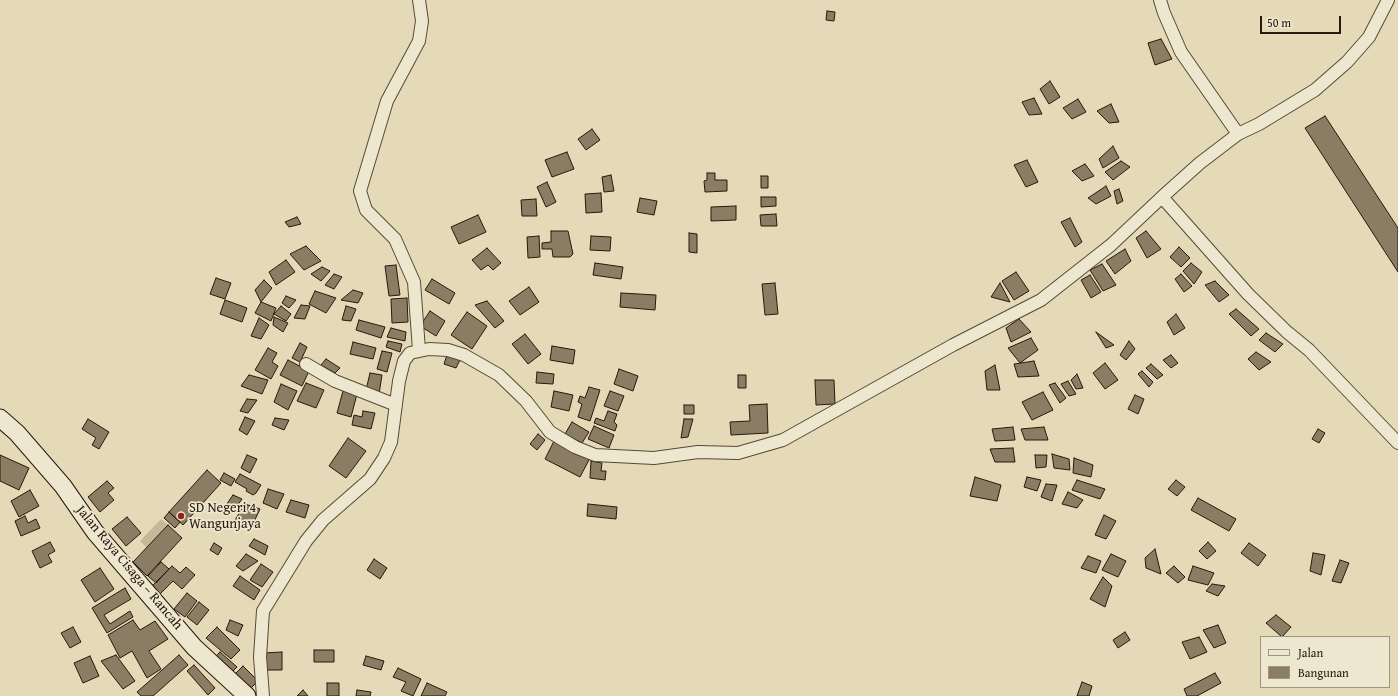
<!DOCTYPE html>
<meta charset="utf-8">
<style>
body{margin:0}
#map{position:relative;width:1398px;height:696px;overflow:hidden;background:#e4dab7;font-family:"Gentium Book Plus",serif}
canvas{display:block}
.legend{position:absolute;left:1260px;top:636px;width:130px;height:52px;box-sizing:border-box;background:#ede7d0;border:1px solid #9f9481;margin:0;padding:5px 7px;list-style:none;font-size:12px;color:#29180b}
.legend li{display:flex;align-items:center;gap:8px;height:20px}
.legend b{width:20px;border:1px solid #9f9481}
.scale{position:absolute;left:1260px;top:16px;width:81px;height:18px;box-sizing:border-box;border:2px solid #29180b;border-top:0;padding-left:5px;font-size:12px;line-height:14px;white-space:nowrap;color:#29180b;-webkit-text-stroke:3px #ede7d0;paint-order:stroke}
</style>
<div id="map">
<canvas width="1398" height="696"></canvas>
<ul class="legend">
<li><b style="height:5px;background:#ede7d0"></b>Jalan</li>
<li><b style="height:11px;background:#8a7d64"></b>Bangunan</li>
</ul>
<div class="scale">50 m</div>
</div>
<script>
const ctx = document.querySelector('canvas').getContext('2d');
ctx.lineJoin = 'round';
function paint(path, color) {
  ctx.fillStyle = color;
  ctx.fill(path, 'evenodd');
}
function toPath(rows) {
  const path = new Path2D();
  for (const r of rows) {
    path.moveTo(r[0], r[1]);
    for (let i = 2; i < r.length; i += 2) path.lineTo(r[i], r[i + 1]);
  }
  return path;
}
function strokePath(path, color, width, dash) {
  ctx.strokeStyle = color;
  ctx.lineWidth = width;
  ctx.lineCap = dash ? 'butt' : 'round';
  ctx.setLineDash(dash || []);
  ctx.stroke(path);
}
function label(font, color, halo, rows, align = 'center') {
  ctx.font = font + ' "Gentium Book Plus",serif';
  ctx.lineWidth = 3.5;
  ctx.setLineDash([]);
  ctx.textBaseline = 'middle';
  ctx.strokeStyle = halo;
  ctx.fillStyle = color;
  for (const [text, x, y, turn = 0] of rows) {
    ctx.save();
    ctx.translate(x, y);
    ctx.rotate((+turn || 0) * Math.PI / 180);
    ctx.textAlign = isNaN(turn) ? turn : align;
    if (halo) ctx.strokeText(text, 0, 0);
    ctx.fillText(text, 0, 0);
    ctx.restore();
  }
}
paint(toPath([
 [161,519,168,525,147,548,140,541]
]), '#c4b99a');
const building = toPath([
 [827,11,835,12,834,21,826,20,827,11],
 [1161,39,1172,59,1155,65,1148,43,1161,39],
 [1050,81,1060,97,1049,104,1040,89,1050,81],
 [1034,98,1042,114,1029,115,1022,102,1034,98],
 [1078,99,1086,112,1072,119,1063,108,1078,99],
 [1111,104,1119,122,1109,123,1097,111,1111,104],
 [1325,116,1398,228,1398,272,1305,128,1325,116],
 [592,129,600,140,586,150,578,139,592,129],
 [1113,146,1119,158,1103,168,1099,159,1113,146],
 [567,152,574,169,552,177,545,160,567,152],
 [1027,160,1038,182,1026,187,1014,165,1027,160],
 [1121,161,1130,167,1113,180,1105,172,1121,161],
 [1085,164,1094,176,1082,181,1072,171,1085,164],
 [707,173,715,173,715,180,727,180,727,191,705,192,704,181,707,180,707,173],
 [611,175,614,191,604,192,602,177,611,175],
 [761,176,768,176,768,188,761,188,761,176],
 [547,182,556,202,546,207,537,187,547,182],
 [1106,186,1111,196,1096,204,1088,198,1106,186],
 [1119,189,1123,201,1117,204,1114,191,1119,189],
 [601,193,602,212,586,213,585,194,601,193],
 [761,197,776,197,776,206,761,207,761,197],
 [640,198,657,201,654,215,637,212,640,198],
 [536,199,537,216,522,216,521,200,536,199],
 [736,206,736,220,711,221,711,207,736,206],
 [776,214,777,226,761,226,760,215,776,214],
 [478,215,486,232,459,244,451,227,478,215],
 [297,217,301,224,289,227,285,222,297,217],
 [1070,218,1082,242,1075,247,1061,222,1070,218],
 [551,231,568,231,573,254,570,257,553,257,552,249,542,249,542,243,551,242,551,231],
 [1146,231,1161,249,1147,258,1136,238,1146,231],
 [689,233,697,234,697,253,689,252,689,233],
 [539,236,540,257,528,258,527,237,539,236],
 [591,236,611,237,610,251,590,250,591,236],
 [306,246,321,261,304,270,290,254,306,246],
 [1179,247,1190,258,1181,267,1170,257,1179,247],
 [487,248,501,263,493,270,488,265,481,270,472,260,487,248],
 [1125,249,1131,261,1115,274,1106,261,1125,249],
 [286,260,295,272,276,285,269,272,286,260],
 [595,263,623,267,621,279,593,275,595,263],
 [1191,263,1202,272,1194,284,1183,271,1191,263],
 [1102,264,1116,285,1103,291,1090,270,1102,264],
 [396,265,400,295,389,296,385,266,396,265],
 [322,267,330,271,321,281,311,274,322,267],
 [1016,272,1029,291,1014,300,1002,281,1016,272],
 [334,274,342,277,334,289,325,285,334,274],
 [1181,274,1192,286,1184,292,1175,279,1181,274],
 [1090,275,1101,292,1091,298,1081,280,1090,275],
 [216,278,231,283,225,299,210,294,216,278],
 [432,279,455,293,449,304,425,290,432,279],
 [264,280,272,288,261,302,255,290,264,280],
 [1215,281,1229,295,1219,302,1205,285,1215,281],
 [775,283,778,314,765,315,762,284,775,283],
 [1000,283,1010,302,991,297,1000,283],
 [529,287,539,302,520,315,509,301,529,287],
 [353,290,363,293,358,303,341,300,353,290],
 [315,291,336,298,326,313,309,304,315,291],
 [621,293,656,295,655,310,620,307,621,293],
 [286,296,296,300,289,308,282,303,286,296],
 [407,298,408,322,392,323,391,299,407,298],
 [225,300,247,308,242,322,220,314,225,300],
 [487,301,504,321,495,328,475,305,487,301],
 [261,302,276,308,271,321,255,313,261,302],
 [301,305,310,306,305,319,294,318,301,305],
 [281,306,291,314,286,321,274,314,281,306],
 [346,306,356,309,351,321,342,320,346,306],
 [1236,309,1259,329,1251,336,1229,314,1236,309],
 [430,311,445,321,436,336,420,326,430,311],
 [467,312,487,326,472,349,451,335,467,312],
 [1176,314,1185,328,1174,335,1167,322,1176,314],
 [274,317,288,323,283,332,273,325,274,317],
 [259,318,269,325,261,339,251,336,259,318],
 [1019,319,1031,332,1011,342,1006,328,1019,319],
 [359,320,385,327,381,338,356,330,359,320],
 [391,328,406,332,405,341,387,337,391,328],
 [1096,332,1114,345,1106,348,1096,332],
 [1266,333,1283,344,1275,352,1259,340,1266,333],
 [525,334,541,354,528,364,512,344,525,334],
 [1031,338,1038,350,1020,363,1008,348,1031,338],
 [388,341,402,344,400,352,386,347,388,341],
 [1129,341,1135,349,1126,360,1120,355,1129,341],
 [353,342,376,348,373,359,350,354,353,342],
 [300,343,307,347,300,362,292,358,300,343],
 [552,346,575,350,573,364,550,360,552,346],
 [268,348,277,353,272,362,278,366,271,379,255,370,268,348],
 [382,351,392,353,387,372,377,369,382,351],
 [1256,352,1271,362,1259,370,1248,359,1256,352],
 [447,355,460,360,456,368,444,364,447,355],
 [1171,355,1178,363,1171,368,1163,360,1171,355],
 [326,359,340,368,335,373,321,365,326,359],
 [288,360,309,371,302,386,280,375,288,360],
 [1034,361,1039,376,1018,377,1014,364,1034,361],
 [1105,363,1118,380,1105,389,1093,373,1105,363],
 [1151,364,1163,375,1157,379,1146,368,1151,364],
 [995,365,1000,390,987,390,985,371,995,365],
 [619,369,638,376,633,391,614,384,619,369],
 [1142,371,1153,382,1149,387,1138,374,1142,371],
 [537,372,554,374,553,384,536,383,537,372],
 [370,373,382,375,379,394,366,390,370,373],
 [1077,374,1083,388,1076,389,1071,380,1077,374],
 [249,375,268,380,262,394,241,386,249,375],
 [738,375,746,375,746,388,738,388,738,375],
 [815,380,834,380,835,404,816,405,815,380],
 [1068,381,1076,394,1069,396,1061,384,1068,381],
 [306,383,324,390,316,408,297,401,306,383],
 [1055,383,1066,398,1060,403,1049,385,1055,383],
 [281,384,297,391,288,410,274,402,281,384],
 [589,387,600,390,590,421,578,417,582,404,578,402,580,396,585,398,589,387],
 [343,391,357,394,351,417,337,413,343,391],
 [554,391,573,395,569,411,551,407,554,391],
 [610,391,624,396,618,411,604,406,610,391],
 [1043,392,1053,410,1032,420,1022,402,1043,392],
 [1135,395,1144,399,1138,414,1128,409,1135,395],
 [247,399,257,400,248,413,240,411,247,399],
 [767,404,768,433,731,435,730,422,750,421,749,405,767,404],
 [684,405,694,405,694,414,684,414,684,405],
 [363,411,375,413,371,429,352,425,354,415,362,417,363,411],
 [608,411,617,414,614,422,617,425,615,431,594,423,596,418,604,421,608,411],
 [245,417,255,421,247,435,239,430,245,417],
 [275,418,289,420,284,430,272,425,275,418],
 [88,419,109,432,99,449,92,445,96,438,82,429,88,419],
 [684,419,693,419,688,437,681,438,684,419],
 [572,422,589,432,582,443,565,434,572,422],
 [594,426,614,435,609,448,588,439,594,426],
 [1013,427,1015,440,995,441,992,429,1013,427],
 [1044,427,1048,440,1025,440,1021,429,1044,427],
 [1318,429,1325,433,1319,443,1312,439,1318,429],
 [538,434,545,440,537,450,530,444,538,434],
 [348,438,366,451,346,478,329,466,348,438],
 [555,439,590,458,580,477,545,459,555,439],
 [1013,448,1015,462,995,462,990,449,1013,448],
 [1052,454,1069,459,1070,470,1054,468,1052,454],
 [0,455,29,468,19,490,0,481,0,455],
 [247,455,257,459,250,473,241,468,247,455],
 [1035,455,1047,455,1046,467,1036,468,1035,455],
 [1074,458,1093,465,1091,477,1073,473,1074,458],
 [591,461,602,463,601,471,606,471,605,480,590,478,591,461],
 [207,470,221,483,183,525,169,512,207,470],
 [224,473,235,479,231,486,220,480,224,473],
 [240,474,261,485,256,493,253,495,246,491,247,489,235,482,240,474],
 [975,477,1001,485,997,501,970,496,975,477],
 [1027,477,1041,480,1037,491,1024,487,1027,477],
 [1077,480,1105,489,1100,499,1072,490,1077,480],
 [1176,480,1185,487,1177,496,1168,489,1176,480],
 [107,481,114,488,108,493,114,500,100,512,88,497,107,481],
 [1046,484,1057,485,1052,501,1041,497,1046,484],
 [268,489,284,494,277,509,263,503,268,489],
 [30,490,39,506,19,517,11,501,30,490],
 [1068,492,1083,500,1077,508,1062,504,1068,492],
 [233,495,242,499,232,513,222,511,233,495],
 [1198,498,1236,519,1229,531,1191,510,1198,498],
 [291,500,309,505,305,518,286,512,291,500],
 [245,504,260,509,252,526,235,520,245,504],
 [588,504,617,507,616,519,587,516,588,504],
 [169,512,180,522,175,528,164,518,169,512],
 [1104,515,1116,521,1106,539,1095,535,1104,515],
 [25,516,28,523,36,519,40,528,21,536,15,521,25,516],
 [127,517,141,533,126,546,112,529,127,517],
 [168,525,182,538,147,576,133,562,168,525],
 [254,539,268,546,265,555,249,546,254,539],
 [50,542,55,551,48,555,52,562,40,568,32,551,50,542],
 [1208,542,1216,551,1207,559,1199,551,1208,542],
 [214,543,222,548,218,555,210,550,214,543],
 [1249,543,1266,555,1258,566,1241,553,1249,543],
 [1155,549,1161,574,1146,568,1145,558,1155,549],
 [1313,553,1325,555,1321,575,1310,571,1313,553],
 [246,554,258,561,243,571,236,566,246,554],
 [1111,554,1126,561,1118,577,1102,570,1111,554],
 [1088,556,1101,561,1096,573,1081,568,1088,556],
 [374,559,387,568,380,579,367,570,374,559],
 [1340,560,1349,563,1341,583,1332,581,1340,560],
 [161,562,169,569,156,583,148,576,161,562],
 [261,564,273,572,262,587,250,580,261,564],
 [172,566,180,573,186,567,195,575,182,589,173,581,159,595,151,587,172,566],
 [1174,566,1185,577,1178,583,1166,573,1174,566],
 [1193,566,1214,573,1208,585,1188,580,1193,566],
 [100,568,114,589,95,602,81,580,100,568],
 [240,576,260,590,254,600,233,586,240,576],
 [1103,577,1112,586,1105,607,1090,599,1103,577],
 [1212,584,1225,586,1218,596,1206,591,1212,584],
 [125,588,131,599,104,615,110,624,130,611,133,617,107,633,92,608,125,588],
 [187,593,197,601,185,617,174,609,187,593],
 [199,602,209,610,197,625,187,617,199,602],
 [1276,615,1291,627,1282,637,1266,623,1276,615],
 [133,620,140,630,155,621,168,639,149,651,161,669,147,678,132,651,120,658,108,635,133,620],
 [230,620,243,625,238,636,226,630,230,620],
 [1218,625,1226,643,1214,648,1203,630,1218,625],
 [73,627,81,642,70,648,61,633,73,627],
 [217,627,240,650,231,659,206,638,217,627],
 [1125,632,1130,640,1118,648,1113,640,1125,632],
 [1199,637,1207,652,1190,659,1182,642,1199,637],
 [314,650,334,650,334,662,314,662,314,650],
 [220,652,237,667,231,673,215,657,220,652],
 [282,652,282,670,263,670,263,653,282,652],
 [116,655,135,681,123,689,101,661,116,655],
 [179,655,188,665,153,696,141,696,137,692,179,655],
 [90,656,99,676,83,683,74,663,90,656],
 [366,656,384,661,381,670,363,665,366,656],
 [194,665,215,688,208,695,187,671,194,665],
 [243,666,258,681,250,689,235,674,243,666],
 [398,668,421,679,413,696,401,691,406,682,393,677,398,668],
 [1215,673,1221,683,1197,696,1187,696,1184,689,1215,673],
 [1082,682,1092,686,1089,696,1077,696,1082,682],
 [327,683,339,683,339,696,327,696,327,683],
 [427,683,447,692,445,696,421,696,427,683],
 [303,690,308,696,297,696,303,690],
 [357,690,371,692,370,696,356,696,357,690]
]);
paint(building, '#8a7d64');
strokePath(building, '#29180b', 1);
const minor = toPath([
 [419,0,422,21,419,41,387,101,360,191,366,210,395,239,414,282,419,350],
 [1160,0,1164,13,1181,52,1238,134],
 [1162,197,1248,294,1287,332,1309,350,1398,443],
 [306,364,335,381,396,405],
 [263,696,260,657,263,611,306,541,323,520,370,479,384,458,391,442,399,381,404,361,410,353,429,349,448,350,464,355,499,375,526,401,550,432,575,447,595,455,654,458,698,452,738,453,783,440,953,345,1041,300,1111,245,1162,197,1200,163,1238,134,1259,124,1315,90,1347,62,1369,37,1388,0]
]);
const secondary = toPath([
 [0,418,17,433,63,486,95,532,194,647,247,696]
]);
strokePath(minor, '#584836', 14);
strokePath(secondary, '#29180b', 19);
strokePath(minor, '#ede7d0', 12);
strokePath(secondary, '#ede7d0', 17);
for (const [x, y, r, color] of [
 [181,516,4,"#8f2418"]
]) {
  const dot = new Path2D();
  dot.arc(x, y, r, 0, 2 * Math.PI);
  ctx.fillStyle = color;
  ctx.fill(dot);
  strokePath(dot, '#ede7d0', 1.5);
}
label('14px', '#29180b', '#ede7d0', [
 ["SD Negeri 4",189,508],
 ["Wangunjaya",189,524]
], 'left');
label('14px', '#29180b', '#ede7d0', [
 ["Jalan Raya Cisaga – Rancah",129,568,50]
]);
</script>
